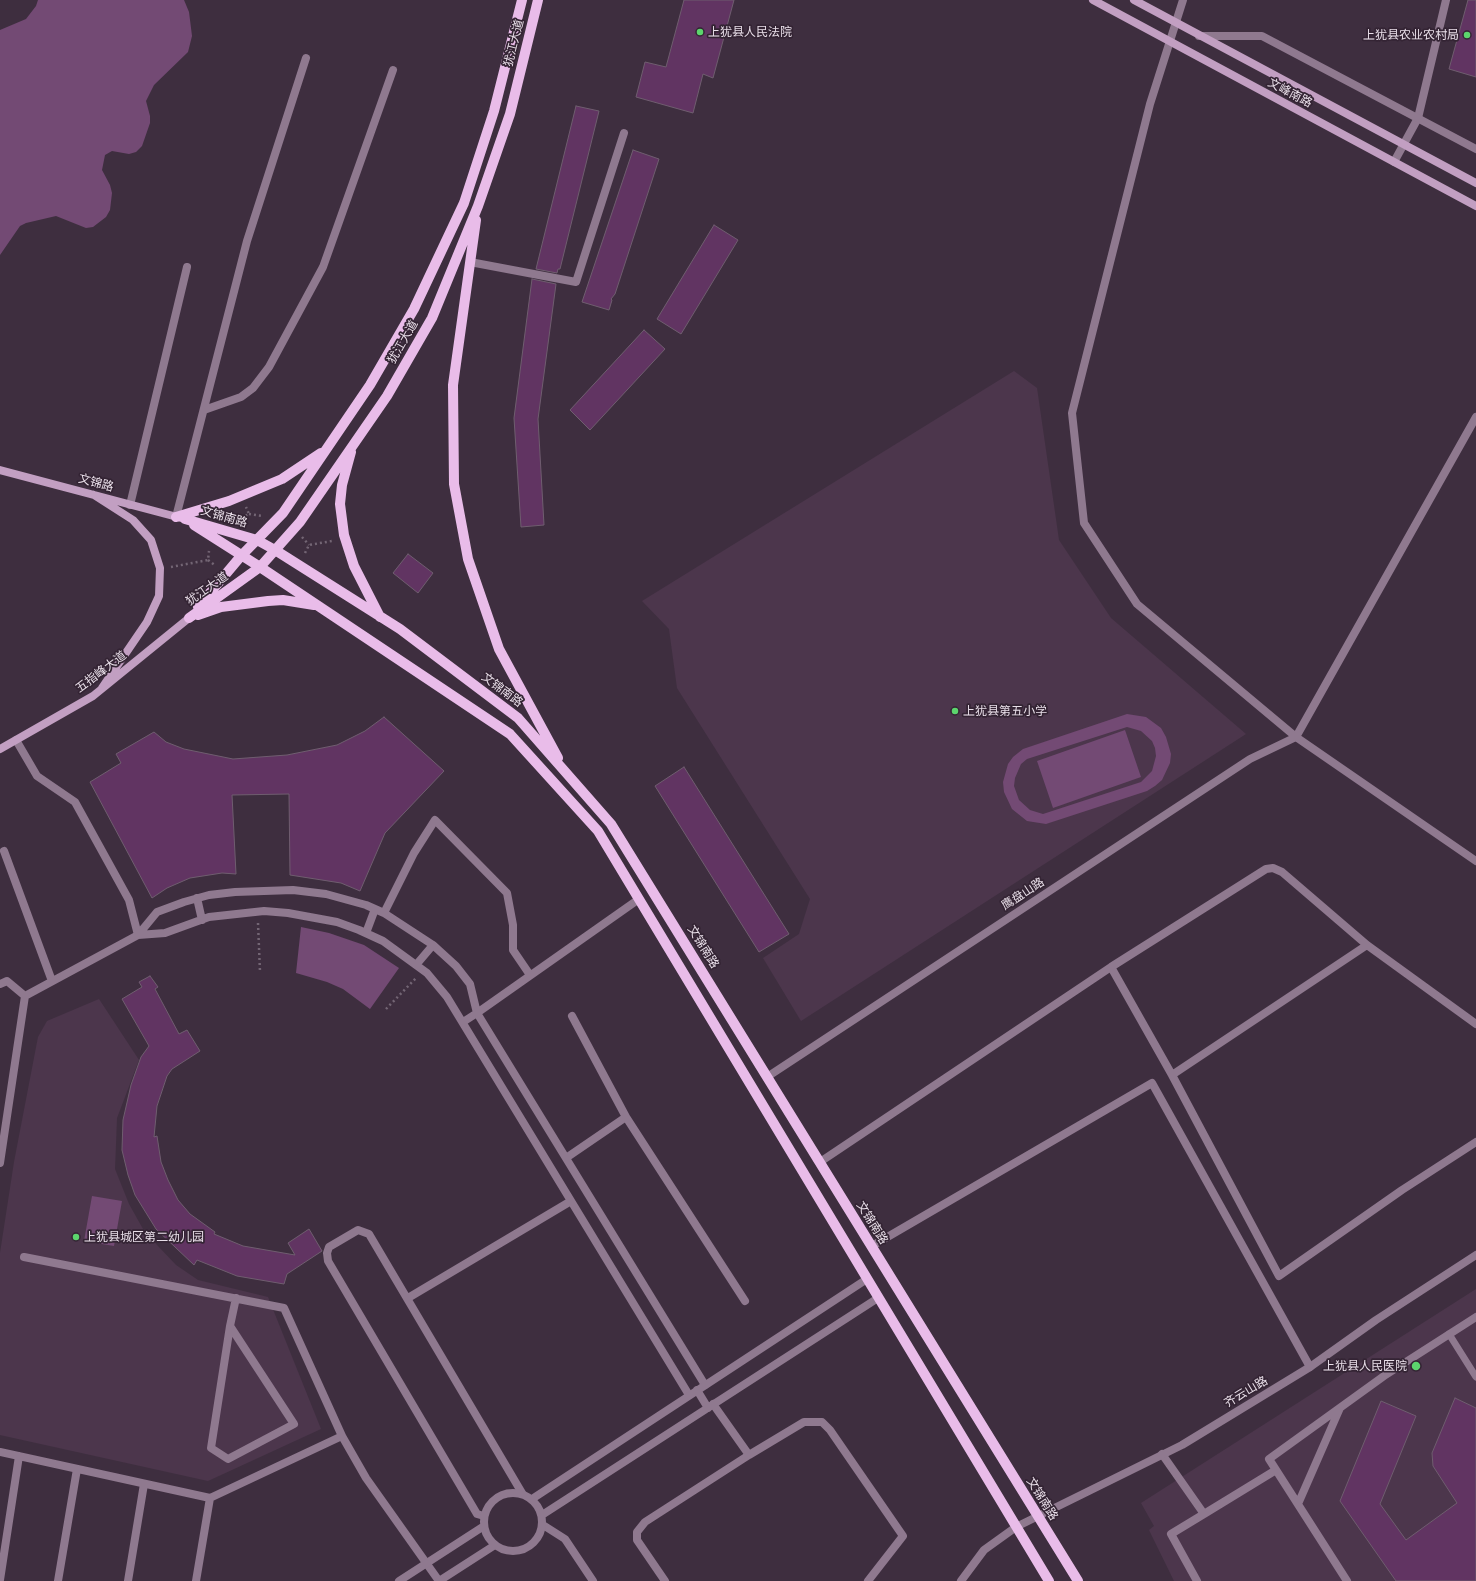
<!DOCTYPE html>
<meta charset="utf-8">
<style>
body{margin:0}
canvas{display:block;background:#3e2e3f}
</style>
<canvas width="1476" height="1581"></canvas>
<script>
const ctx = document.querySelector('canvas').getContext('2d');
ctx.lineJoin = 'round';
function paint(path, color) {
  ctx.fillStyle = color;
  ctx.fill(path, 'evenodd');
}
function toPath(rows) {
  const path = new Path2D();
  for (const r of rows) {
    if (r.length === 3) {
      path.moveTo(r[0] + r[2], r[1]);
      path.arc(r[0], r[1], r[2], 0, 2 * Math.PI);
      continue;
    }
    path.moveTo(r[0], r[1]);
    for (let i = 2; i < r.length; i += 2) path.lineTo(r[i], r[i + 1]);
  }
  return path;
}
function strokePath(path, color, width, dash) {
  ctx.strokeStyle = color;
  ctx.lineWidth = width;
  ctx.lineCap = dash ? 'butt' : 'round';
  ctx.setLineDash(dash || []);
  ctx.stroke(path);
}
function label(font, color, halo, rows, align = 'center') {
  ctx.font = font + ' "Alegreya Sans","Noto Sans SC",sans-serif';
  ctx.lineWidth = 3.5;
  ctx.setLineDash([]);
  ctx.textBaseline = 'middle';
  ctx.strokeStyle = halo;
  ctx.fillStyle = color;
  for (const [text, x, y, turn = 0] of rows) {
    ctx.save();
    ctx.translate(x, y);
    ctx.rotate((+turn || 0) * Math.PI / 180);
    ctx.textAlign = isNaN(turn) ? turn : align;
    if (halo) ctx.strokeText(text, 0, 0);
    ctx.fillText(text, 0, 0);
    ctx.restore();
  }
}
paint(toPath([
 [1014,371,1037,388,1059,540,1111,618,1246,734,801,1021,763,958,799,934,810,899,677,688,669,629,642,601],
 [99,999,139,1060,117,1118,115,1169,129,1204,143,1229,157,1245,176,1265,198,1280,268,1297,321,1429,208,1481,0,1435,0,1253,14,1162,38,1037,47,1021],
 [1476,1289,1476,1581,1174,1581,1149,1530,1154,1526,1141,1503]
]), '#4c364c');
paint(toPath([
 [38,0,184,0,189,12,192,36,188,52,154,85,146,101,150,116,150,123,142,146,136,152,129,154,112,151,105,155,102,170,110,185,112,193,110,210,106,217,93,227,86,228,56,216,26,223,20,226,0,255,0,30,26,19,36,6],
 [1127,714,1146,717,1161,728,1166,737,1171,754,1170,763,1162,780,1155,786,1147,791,1046,824,1027,821,1012,809,1004,792,1003,782,1008,764,1013,757,1023,749],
 [1127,727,1141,731,1152,741,1155,748,1156,756,1152,771,1141,782,1043,814,1030,810,1019,800,1014,786,1015,778,1021,764,1027,759],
 [1125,730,1141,777,1053,808,1037,761],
 [301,927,329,933,364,945,399,968,370,1009,343,989,327,982,296,973],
 [92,1196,122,1201,114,1246,84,1241]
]), '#734a74');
const building = toPath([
 [684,0,734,0,713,78,703,74,693,113,636,97,645,62,666,67,684,0],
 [1468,0,1476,0,1476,77,1449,69,1468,0],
 [576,106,599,111,560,269,558,269,557,273,536,269,576,106],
 [633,150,659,159,615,294,611,299,612,300,609,310,582,302,633,150],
 [714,225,738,240,681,334,657,319,714,225],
 [532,279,556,284,538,419,544,525,521,527,514,418,532,279],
 [644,330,665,349,590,430,570,410,644,330],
 [408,554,433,573,418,593,393,573,408,554],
 [384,717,444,771,385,833,360,891,341,883,290,875,289,794,232,795,236,874,222,873,190,878,167,888,152,898,90,782,121,763,116,754,154,732,166,742,184,749,233,759,287,755,337,745,365,731,384,717],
 [684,767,789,934,759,952,655,786,684,767],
 [150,976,158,987,155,989,179,1034,187,1030,200,1051,172,1069,167,1076,157,1106,154,1137,157,1136,161,1162,168,1180,178,1200,190,1214,215,1232,214,1234,243,1246,295,1255,288,1243,309,1229,322,1251,287,1274,284,1284,237,1276,197,1260,194,1265,156,1229,135,1195,128,1175,122,1150,123,1120,131,1085,141,1057,149,1046,122,999,142,987,139,982,150,976],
 [1455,1398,1476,1408,1476,1581,1396,1581,1340,1501,1381,1401,1416,1416,1380,1504,1406,1540,1457,1503,1433,1466,1432,1453,1455,1398]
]);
paint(building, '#613462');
strokePath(building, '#6f5d6f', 1);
strokePath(toPath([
 [249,514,263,516],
 [241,518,249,514,246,507],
 [302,537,309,545],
 [305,553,309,545,332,541],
 [208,560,216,566],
 [171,567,208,560,209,551],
 [258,923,260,972],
 [386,1009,416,978]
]), '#736574', 2.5, [2, 3]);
strokePath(toPath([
 [1449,1334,1476,1377]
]), '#8f798f', 7);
strokePath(toPath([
 [1394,162,1418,118,1446,0],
 [470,262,576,282,624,133],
 [204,410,241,397,253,388,269,367,323,267,393,70],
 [130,505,187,267],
 [176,517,247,241,306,58],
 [16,740,37,776,75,802,129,900,138,935],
 [4,851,52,981],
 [197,898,202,920],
 [639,899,477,1013,705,1385],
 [384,913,414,853,435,820,507,893,513,925,513,950,530,975],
 [366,933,375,909],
 [138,935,165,933,209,917,264,911,288,913,337,922,359,930,383,941,427,973,447,997,689,1395],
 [416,965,433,945],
 [1111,967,1172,1075,1279,1276,1402,1190,1476,1142],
 [0,984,7,981,25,996],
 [572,1016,626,1117],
 [1172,1075,1367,945],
 [566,1158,626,1117,745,1301],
 [820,1162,1111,967,1266,869,1273,868,1282,872,1367,945,1476,1024],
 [0,1163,25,996,138,935,157,912,184,902,209,895,235,892,293,890,326,894,366,905,384,913,433,945,456,966,470,984,477,1013,463,1022],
 [872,1246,1152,1083,1310,1367],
 [24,1257,284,1308,342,1436],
 [408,1298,571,1201],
 [230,1326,211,1448,228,1459,294,1424,230,1326,236,1298],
 [0,1452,210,1498,342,1436,366,1478,439,1581],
 [1162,1454,1204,1514,1276,1470],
 [749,1455,804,1422,822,1422,830,1430,903,1536,868,1581],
 [1298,1504,1340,1408],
 [484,1516,477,1514,328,1261,327,1253,329,1247,358,1230,369,1234,522,1493],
 [543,1525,565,1539,593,1581],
 [0,1580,19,1456],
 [58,1581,77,1469],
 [128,1581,144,1484],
 [196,1581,210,1498],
 [665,1581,637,1540,637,1532,645,1522,749,1455,713,1404],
 [961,1581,984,1550,1016,1527],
 [1197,1581,1171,1534,1204,1514],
 [1347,1581,1269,1459,1384,1376,1476,1317]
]), '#8f798f', 8);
strokePath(toPath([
 [1183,0,1150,104,1072,413,1084,523,1137,604,1296,737,1476,861],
 [1199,36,1262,36,1476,149],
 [767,1077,1250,759,1296,737,1476,417],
 [697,1390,708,1408],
 [513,1522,29],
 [532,1499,867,1279],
 [542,1515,878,1298],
 [1016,1527,1182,1445,1310,1367,1376,1320,1476,1255],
 [399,1581,484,1526],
 [439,1581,495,1545]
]), '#8f798f', 8);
strokePath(toPath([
 [1093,0,1476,206],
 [1134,0,1476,183],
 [0,470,181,518],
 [94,495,133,520,151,540,160,568,159,596,147,622,102,688],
 [0,749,93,696,189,618]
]), '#c29fc2', 8);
strokePath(toPath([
 [476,220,453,385,454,484,468,559,499,649,558,758],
 [351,452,342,485,340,504,344,535,354,566,380,617],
 [176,517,229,501,282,479,321,453],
 [185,519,257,540,275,550,400,629,518,718,611,824,1078,1581],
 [194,525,260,567,510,734,598,831,1049,1581],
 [198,607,241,556,283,513,370,385,414,309,464,203,494,111,522,0],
 [198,615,221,607,268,601,283,600,314,605],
 [189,618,260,567,300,522,387,396,432,318,478,206,510,114,538,0]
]), '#e9bce9', 10);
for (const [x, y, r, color] of [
 [700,32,4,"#5cd56d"],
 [1467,35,4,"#5cd56d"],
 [955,711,4,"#5cd56d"],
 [76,1237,4,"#5cd56d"],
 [1416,1366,5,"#5cd56d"]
]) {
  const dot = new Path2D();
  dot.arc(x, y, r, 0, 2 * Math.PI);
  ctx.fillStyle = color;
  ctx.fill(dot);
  strokePath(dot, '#342434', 1.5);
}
label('12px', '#e9dfe9', '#342434', [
 ["上犹县人民法院",708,32],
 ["上犹县农业农村局",1459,35,"right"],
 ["上犹县第五小学",963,711],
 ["上犹县城区第二幼儿园",84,1237],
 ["上犹县人民医院",1407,1366,"right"]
], 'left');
label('12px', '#e9dfe9', '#342434', [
 ["犹江大道",514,43,-76],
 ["文峰南路",1290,93,28],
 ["犹江大道",403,342,-60],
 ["文锦路",96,483,15],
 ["文锦南路",224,517,16],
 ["犹江大道",207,589,-35],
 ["五指峰大道",101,672,-37],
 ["文锦南路",502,690,37],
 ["鹰盘山路",1023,894,-33],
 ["文锦南路",703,947,58],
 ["文锦南路",872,1223,58],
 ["齐云山路",1246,1392,-31],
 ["文锦南路",1042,1499,58]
]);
</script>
